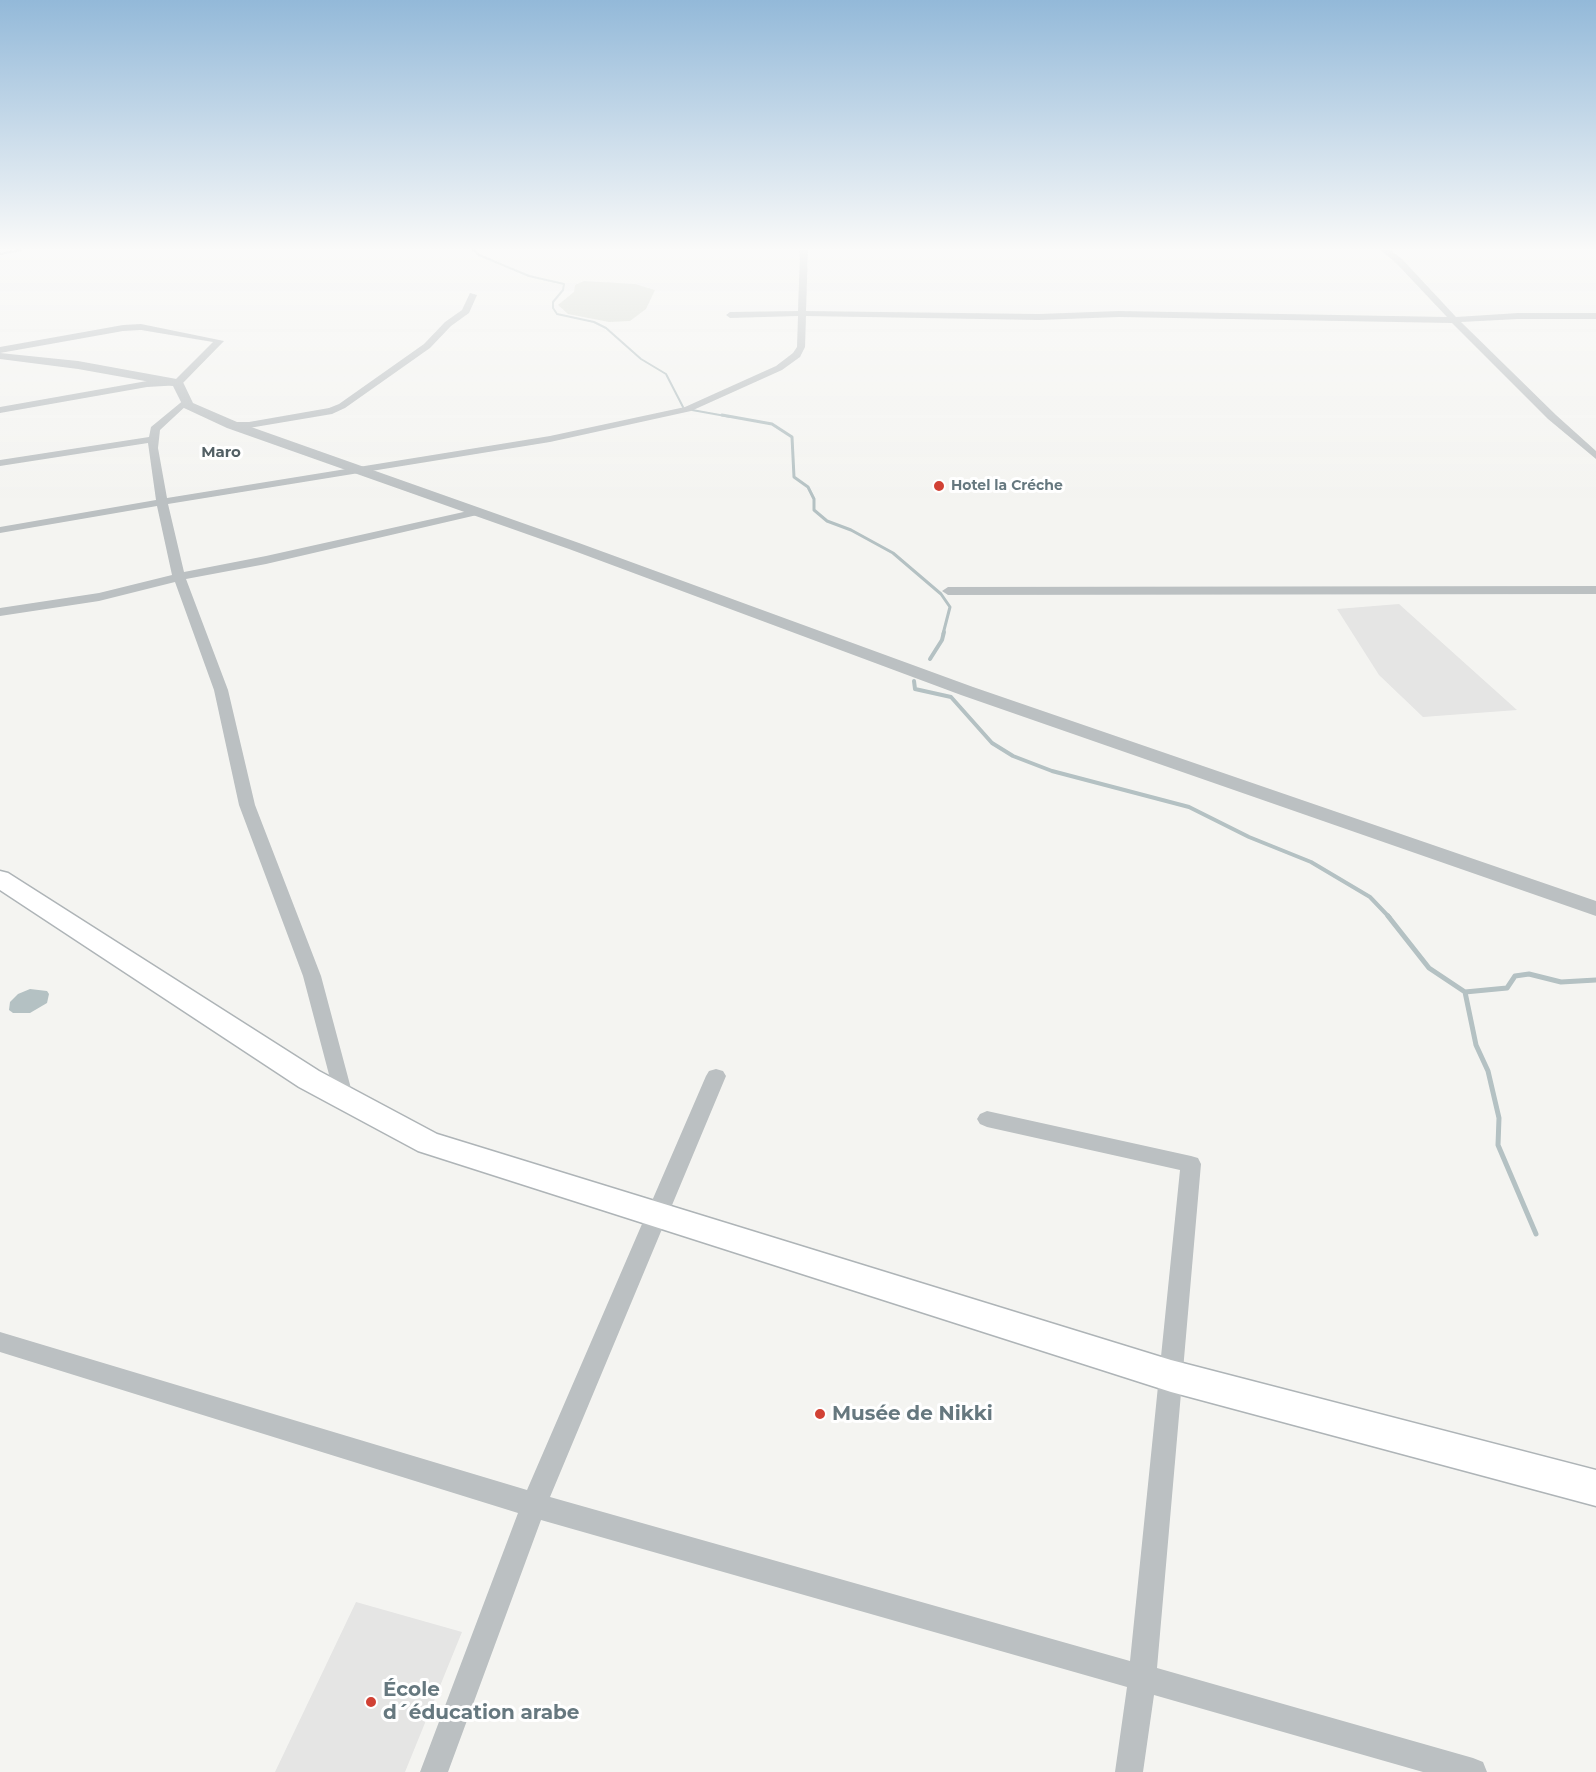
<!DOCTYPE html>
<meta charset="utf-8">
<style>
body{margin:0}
canvas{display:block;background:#f4f4f1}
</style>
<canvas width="1596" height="1772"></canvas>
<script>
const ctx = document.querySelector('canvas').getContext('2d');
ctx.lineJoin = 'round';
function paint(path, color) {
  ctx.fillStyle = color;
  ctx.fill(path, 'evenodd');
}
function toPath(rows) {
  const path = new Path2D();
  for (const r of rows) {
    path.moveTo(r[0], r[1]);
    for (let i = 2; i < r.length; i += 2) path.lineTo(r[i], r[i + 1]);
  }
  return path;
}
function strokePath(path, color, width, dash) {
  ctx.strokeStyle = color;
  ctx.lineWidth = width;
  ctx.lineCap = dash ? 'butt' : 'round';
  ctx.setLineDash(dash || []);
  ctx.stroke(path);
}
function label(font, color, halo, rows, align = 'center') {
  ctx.font = font + ' Montserrat,sans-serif';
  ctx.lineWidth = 6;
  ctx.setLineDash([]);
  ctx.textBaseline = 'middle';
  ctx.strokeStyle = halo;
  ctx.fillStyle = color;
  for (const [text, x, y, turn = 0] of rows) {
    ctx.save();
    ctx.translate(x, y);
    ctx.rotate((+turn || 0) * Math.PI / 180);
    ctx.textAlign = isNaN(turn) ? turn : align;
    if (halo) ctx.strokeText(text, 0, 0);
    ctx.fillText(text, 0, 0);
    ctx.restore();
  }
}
paint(toPath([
 [1399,604,1517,710,1423,717,1379,675,1337,609],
 [356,1602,462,1632,405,1772,275,1772]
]), '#e5e5e4');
paint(toPath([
 [584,281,635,284,655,290,646,309,630,321,609,322,568,314,558,305,574,292,575,285]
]), '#d5d9d0');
paint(toPath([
 [30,989,47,991,49,994,47,1003,30,1013,13,1013,9,1010,10,1002,18,994]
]), '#b4c1c3');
strokePath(toPath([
 [473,250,479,255,529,276,564,284,563,290,553,302,553,308,557,314,594,322,606,328,641,359,666,374,683,407],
 [0,254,21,250],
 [692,410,731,417]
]), '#b4c1c3', 2);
strokePath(toPath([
 [722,415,772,424,792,437,794,477,808,487,814,499,814,510,827,521,851,530,893,553,941,594,950,607,943,634]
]), '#b4c1c3', 3);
strokePath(toPath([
 [930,659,942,640,944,632],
 [914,681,915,689,951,697,992,743,1013,756,1052,771,1189,807,1249,837,1311,862,1370,897,1390,918]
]), '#b4c1c3', 4);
strokePath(toPath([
 [1388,916,1429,968,1465,992,1476,1045,1488,1071,1499,1118,1498,1145,1536,1234],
 [1465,992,1507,988,1515,976,1529,974,1561,982,1596,980]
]), '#b4c1c3', 5);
const secondary = toPath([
 [0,871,8,873,319,1071,437,1134,1171,1360,1596,1470,1596,1506,1171,1392,418,1151,299,1087,0,890,0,871]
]);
strokePath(secondary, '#aeb4b7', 3);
paint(toPath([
 [800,250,808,250,806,311,1039,314,1119,311,1447,317,1397,264,1381,250,1390,250,1403,260,1456,317,1518,313,1596,313,1596,319,1518,319,1461,322,1556,415,1596,451,1596,459,1548,419,1452,323,1119,317,1039,320,806,316,805,347,800,357,782,370,691,411,550,442,168,504,184,572,266,556,477,509,483,512,477,515,266,564,186,579,228,690,255,805,321,976,353,1096,350,1101,343,1104,336,1101,303,976,239,805,214,690,175,582,99,601,0,616,0,608,99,593,172,575,157,506,0,533,0,527,156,500,148,443,0,466,0,460,149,437,151,427,185,399,188,400,188,404,160,430,158,448,167,498,550,436,685,407,776,366,793,353,797,347,798,316,730,318,726,315,730,312,798,311,800,250],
 [470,293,477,295,469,313,451,326,430,348,345,408,332,414,249,428,232,428,227,425,232,422,249,422,329,408,339,404,424,344,445,322,462,310,470,293],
 [141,324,224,341,181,385,147,387,0,413,0,407,147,381,175,380,213,342,141,330,123,331,0,353,0,347,123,325,141,324],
 [1596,586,1596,594,948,595,942,591,948,587,1596,586],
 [716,1069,723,1071,726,1076,550,1497,1130,1661,1180,1170,987,1127,980,1124,977,1119,980,1114,987,1111,1191,1156,1198,1158,1201,1164,1157,1668,1473,1758,1483,1762,1487,1772,1423,1772,1154,1695,1143,1772,1115,1772,1127,1687,541,1520,448,1772,420,1772,518,1513,0,1352,0,1332,527,1490,706,1076,709,1071,716,1069]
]), '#bbc0c2');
paint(toPath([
 [0,353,78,361,182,380,193,403,237,422,579,543,973,687,1596,901,1596,916,961,695,569,549,227,428,184,408,173,386,78,369,0,359,0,353]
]), '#bbc0c2');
paint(secondary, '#fff');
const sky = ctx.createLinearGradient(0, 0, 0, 498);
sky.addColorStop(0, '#93b9d9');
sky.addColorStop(0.5, '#fafaf9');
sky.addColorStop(1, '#fafaf900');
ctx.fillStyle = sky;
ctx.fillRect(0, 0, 1596, 498);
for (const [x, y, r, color] of [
 [939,486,6,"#d14134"],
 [820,1414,6,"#d14134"],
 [371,1702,6,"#d14134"]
]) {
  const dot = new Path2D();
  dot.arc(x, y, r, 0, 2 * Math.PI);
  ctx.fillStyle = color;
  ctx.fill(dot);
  strokePath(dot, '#fff', 2);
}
label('bold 14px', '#66787f', '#fff', [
 ["Hotel la Créche",951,486]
], 'left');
label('bold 15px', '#536065', '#fff', [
 ["Maro",221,453]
]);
label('bold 20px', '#66787f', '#fff', [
 ["Musée de Nikki",832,1414],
 ["École",383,1690],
 ["d´éducation arabe",383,1713]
], 'left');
</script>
